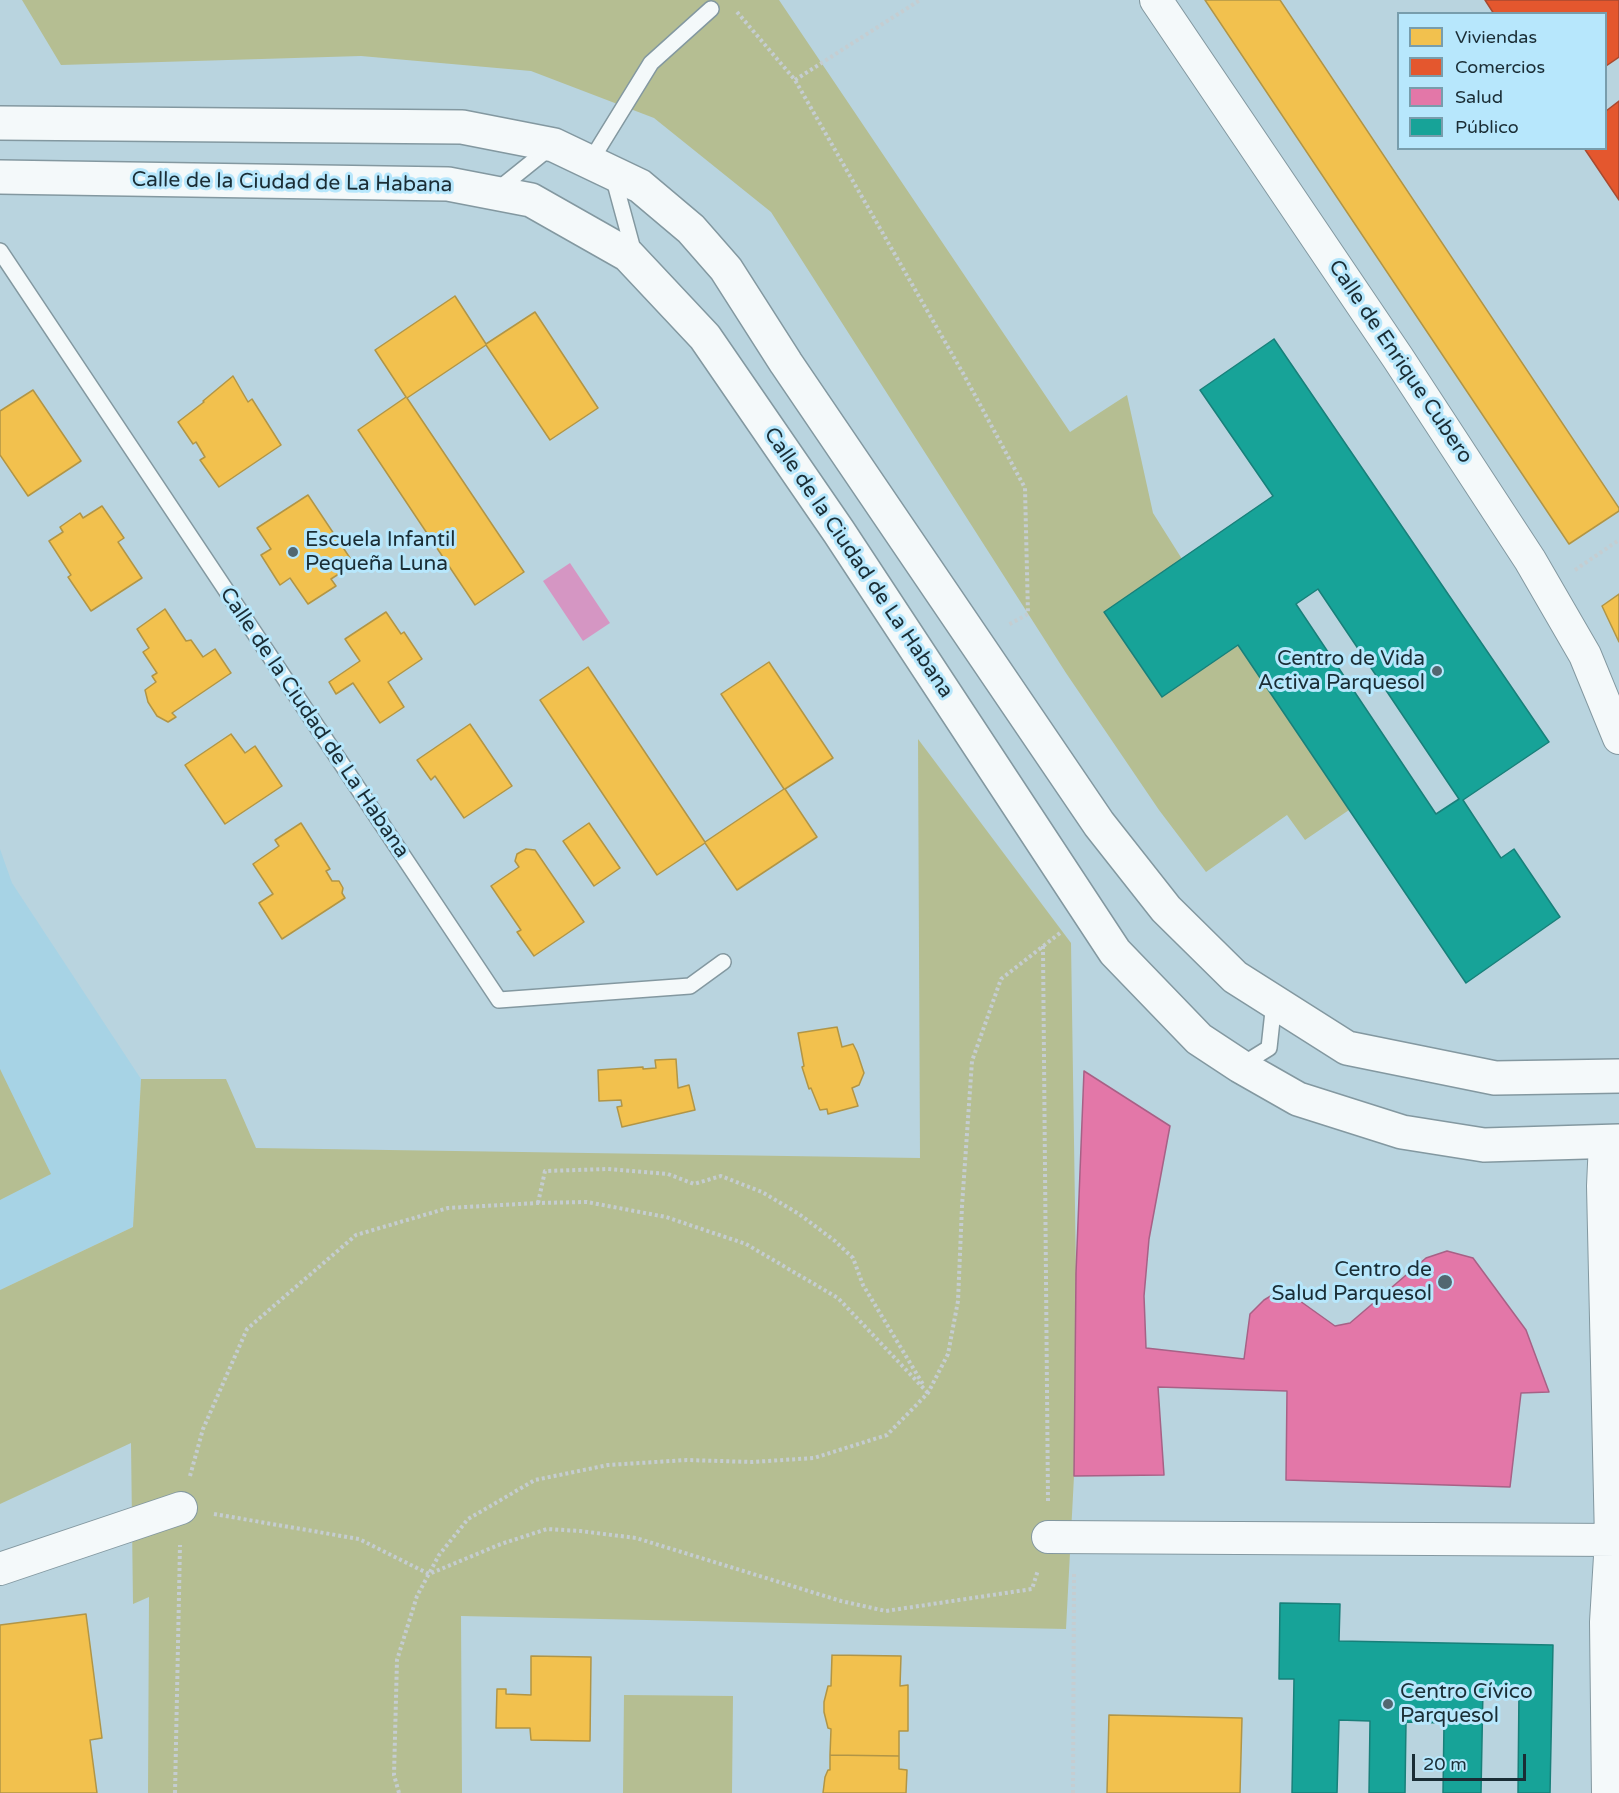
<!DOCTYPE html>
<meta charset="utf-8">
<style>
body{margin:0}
#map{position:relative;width:1619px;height:1793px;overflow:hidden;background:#b9d4df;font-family:"Varela Round",sans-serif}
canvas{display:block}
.legend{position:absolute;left:1397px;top:12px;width:210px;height:138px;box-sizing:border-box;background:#b7e7fc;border:2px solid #789dac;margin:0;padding:8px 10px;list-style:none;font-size:18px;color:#1a2d35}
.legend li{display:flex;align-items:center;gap:12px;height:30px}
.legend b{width:30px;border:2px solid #789dac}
.scale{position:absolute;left:1412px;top:1754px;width:114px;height:27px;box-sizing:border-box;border:3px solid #1a2d35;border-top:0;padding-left:8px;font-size:18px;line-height:21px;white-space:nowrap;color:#1a2d35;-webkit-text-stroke:4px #b7e7fc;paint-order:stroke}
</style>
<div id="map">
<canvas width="1619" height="1793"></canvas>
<ul class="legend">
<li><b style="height:16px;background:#f2c14e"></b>Viviendas</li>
<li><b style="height:16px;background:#e4572e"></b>Comercios</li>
<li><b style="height:16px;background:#e377a8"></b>Salud</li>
<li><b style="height:16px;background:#17a398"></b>Público</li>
</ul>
<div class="scale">20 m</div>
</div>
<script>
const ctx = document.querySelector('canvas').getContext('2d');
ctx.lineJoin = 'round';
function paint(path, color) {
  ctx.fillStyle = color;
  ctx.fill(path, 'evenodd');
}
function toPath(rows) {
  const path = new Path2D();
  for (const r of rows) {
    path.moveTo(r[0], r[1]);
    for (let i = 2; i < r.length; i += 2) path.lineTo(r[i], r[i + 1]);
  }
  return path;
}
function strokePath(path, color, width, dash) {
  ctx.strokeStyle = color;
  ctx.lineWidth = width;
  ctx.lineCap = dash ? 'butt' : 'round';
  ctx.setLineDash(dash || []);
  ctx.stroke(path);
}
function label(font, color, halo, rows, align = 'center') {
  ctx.font = font + ' "Varela Round",sans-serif';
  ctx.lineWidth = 6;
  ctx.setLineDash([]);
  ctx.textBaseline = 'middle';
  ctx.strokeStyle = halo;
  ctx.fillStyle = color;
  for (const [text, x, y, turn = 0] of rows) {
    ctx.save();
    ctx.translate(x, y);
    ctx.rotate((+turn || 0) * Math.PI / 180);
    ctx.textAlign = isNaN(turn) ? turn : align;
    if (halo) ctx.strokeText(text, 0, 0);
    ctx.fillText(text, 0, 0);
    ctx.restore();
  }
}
paint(toPath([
 [0,849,12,883,141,1079,133,1227,0,1290]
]), '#a7d3e5');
paint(toPath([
 [22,0,779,0,1070,432,1127,395,1153,513,1182,559,1104,612,1162,697,1238,645,1349,810,1305,840,1287,815,1206,872,1159,810,1066,673,771,212,654,118,531,71,361,56,61,65],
 [918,739,1071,943,1076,1273,1074,1476,1066,1629,461,1616,462,1793,148,1793,149,1597,133,1604,131,1443,0,1504,0,1290,133,1227,141,1079,226,1079,256,1148,920,1158],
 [0,1069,51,1174,0,1200],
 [624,1695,733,1696,732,1793,623,1793]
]), '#b5be92');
paint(toPath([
 [570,563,610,623,583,641,543,581]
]), '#d596c3');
const homes = toPath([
 [1205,0,1280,0,1619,508,1619,511,1569,544,1205,0],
 [455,296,486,344,535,312,598,408,550,440,486,345,407,398,524,572,475,605,358,430,406,397,375,350,455,296],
 [233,376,248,402,252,399,281,445,219,487,200,460,205,457,196,442,193,444,178,422,204,402,203,401,233,376],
 [33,390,81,461,28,496,0,455,0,411,33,390],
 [308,495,354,564,331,579,336,586,308,604,290,578,280,585,261,555,271,549,257,528,308,495],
 [102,506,124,538,118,542,142,578,91,611,68,577,71,575,49,541,63,532,60,527,80,513,83,518,102,506],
 [1619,594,1619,642,1602,606,1619,594],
 [165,609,186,641,191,640,203,657,215,649,231,673,172,713,176,717,168,722,157,716,148,702,145,690,156,682,152,676,157,673,143,652,149,648,137,629,165,609],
 [386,612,401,634,404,632,422,659,388,682,404,707,380,723,353,683,336,694,329,682,360,661,345,639,386,612],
 [769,662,833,758,785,789,817,837,737,890,705,843,657,875,540,700,588,667,705,842,784,789,721,694,769,662],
 [470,724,512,786,464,818,435,776,431,780,417,760,470,724],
 [231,734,245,753,255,746,282,786,225,824,185,765,231,734],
 [301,823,330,869,326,871,332,881,339,881,343,888,342,893,345,898,282,939,259,903,273,894,253,864,279,846,275,840,301,823],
 [589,823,620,868,594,886,563,841,589,823],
 [526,849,535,850,584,922,534,956,517,932,521,930,491,886,519,867,515,861,517,854,526,849],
 [837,1027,842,1047,853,1044,857,1052,864,1073,859,1085,852,1088,858,1106,828,1114,827,1109,820,1110,811,1088,809,1089,802,1067,804,1066,798,1033,837,1027],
 [676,1059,678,1088,689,1085,695,1110,622,1127,617,1107,622,1106,621,1100,599,1101,598,1070,643,1067,643,1069,656,1068,655,1060,676,1059],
 [86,1614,102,1738,90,1740,97,1793,0,1793,0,1625,86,1614],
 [832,1655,901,1656,900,1686,908,1685,908,1731,899,1731,899,1756,830,1755,831,1729,828,1728,824,1712,824,1702,828,1686,831,1686,832,1655],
 [531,1656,591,1657,590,1741,531,1740,530,1728,496,1728,497,1689,506,1689,506,1694,531,1695,531,1656],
 [1109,1715,1242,1718,1240,1793,1107,1793,1109,1715],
 [830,1755,899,1756,899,1769,907,1770,906,1793,823,1793,825,1777,828,1770,830,1770,830,1755]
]);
paint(homes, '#f2c14e');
strokePath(homes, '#b19546', 1.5);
const shops = toPath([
 [1485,0,1619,0,1619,57,1606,66,1606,14,1494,14,1485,0],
 [1619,101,1619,200,1584,148,1606,148,1606,111,1619,101]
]);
paint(shops, '#e4572e');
strokePath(shops, '#a74a30', 1.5);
const health = toPath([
 [1084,1071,1170,1126,1149,1239,1144,1296,1146,1348,1244,1359,1250,1314,1264,1300,1279,1291,1293,1296,1335,1326,1350,1323,1426,1258,1447,1251,1473,1258,1526,1330,1549,1392,1521,1393,1510,1487,1286,1480,1287,1391,1158,1387,1164,1475,1074,1476,1076,1273,1084,1071]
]);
paint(health, '#e377a8');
strokePath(health, '#a76186', 1.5);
const public = toPath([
 [1274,339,1549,742,1463,800,1501,858,1514,849,1560,917,1466,983,1238,645,1162,697,1104,612,1273,496,1200,390,1274,339],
 [1318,589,1459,799,1436,814,1296,604,1318,589],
 [1280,1603,1340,1604,1339,1641,1553,1645,1550,1793,1518,1793,1519,1688,1483,1688,1481,1793,1443,1793,1444,1723,1406,1722,1405,1793,1369,1793,1370,1721,1339,1720,1337,1793,1292,1793,1294,1679,1279,1679,1280,1603]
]);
paint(public, '#17a398');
strokePath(public, '#18807a', 1.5);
const lane = toPath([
 [590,162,651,63,711,9],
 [613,176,635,257],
 [496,191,552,146],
 [0,251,499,1000,690,986,723,962],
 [1240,1066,1269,1048,1274,1002]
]);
const street = toPath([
 [1156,0,1398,358,1530,560,1585,655,1619,738],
 [1605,1142,1603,1186,1611,1540,1606,1622,1608,1793],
 [1048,1537,1619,1540],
 [0,1569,181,1508]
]);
const secondary = toPath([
 [0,123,462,127,554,145,640,186,691,229,726,269,786,363,1099,824,1166,909,1235,977,1347,1048,1495,1078,1619,1076],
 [0,177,448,184,531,200,628,255,705,337,839,532,1115,952,1199,1039,1240,1066,1298,1099,1402,1132,1484,1145,1619,1141]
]);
strokePath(lane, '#8398a0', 18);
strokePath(street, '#8398a0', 34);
strokePath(secondary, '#8398a0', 36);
strokePath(toPath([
 [737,12,795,80,964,375,1025,488,1028,614,1008,625],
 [795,80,920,0],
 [1575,570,1619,540],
 [1043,946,1048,1501],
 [538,1203,545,1171,608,1169,668,1174,694,1184,721,1176,762,1192,799,1214,835,1241,853,1258,863,1285,924,1386],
 [190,1476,203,1429,247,1329,356,1235,448,1208,538,1203,587,1202,666,1217,746,1244,838,1298,928,1393],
 [214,1514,359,1539,429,1574,501,1544,547,1529,580,1531,636,1538,841,1601,886,1611,1032,1589,1038,1570],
 [175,1793,180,1545],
 [399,1793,394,1775,397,1660,417,1596,439,1555,468,1519,535,1480,608,1465,687,1460,752,1462,814,1458,887,1435,928,1393,948,1354,958,1301,962,1206,972,1061,1001,979,1060,933],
 [1073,1793,1074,1572]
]), '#c5cdd1', 4, [3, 3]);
strokePath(lane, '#f4f9fa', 15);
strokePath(street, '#f4f9fa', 32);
strokePath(secondary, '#f4f9fa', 33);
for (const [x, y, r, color] of [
 [293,552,6,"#526770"],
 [1437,671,6,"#526770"],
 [1445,1282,8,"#526770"],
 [1388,1704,6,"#526770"]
]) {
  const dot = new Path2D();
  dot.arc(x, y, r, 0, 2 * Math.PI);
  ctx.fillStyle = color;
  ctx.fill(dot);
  strokePath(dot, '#b7e7fc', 2);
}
label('21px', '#1a2d35', '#b7e7fc', [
 ["Calle de la Ciudad de La Habana",292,183,1],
 ["Calle de Enrique Cubero",1400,362,56],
 ["Calle de la Ciudad de La Habana",858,563,56],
 ["Calle de la Ciudad de La Habana",314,723,56]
]);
label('21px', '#1a2d35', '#b7e7fc', [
 ["Escuela Infantil",305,540],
 ["Pequeña Luna",305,564],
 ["Centro de Vida",1425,659,"right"],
 ["Activa Parquesol",1425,683,"right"],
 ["Centro de",1432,1270,"right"],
 ["Salud Parquesol",1432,1294,"right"],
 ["Centro Cívico",1400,1692],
 ["Parquesol",1400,1716]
], 'left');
</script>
